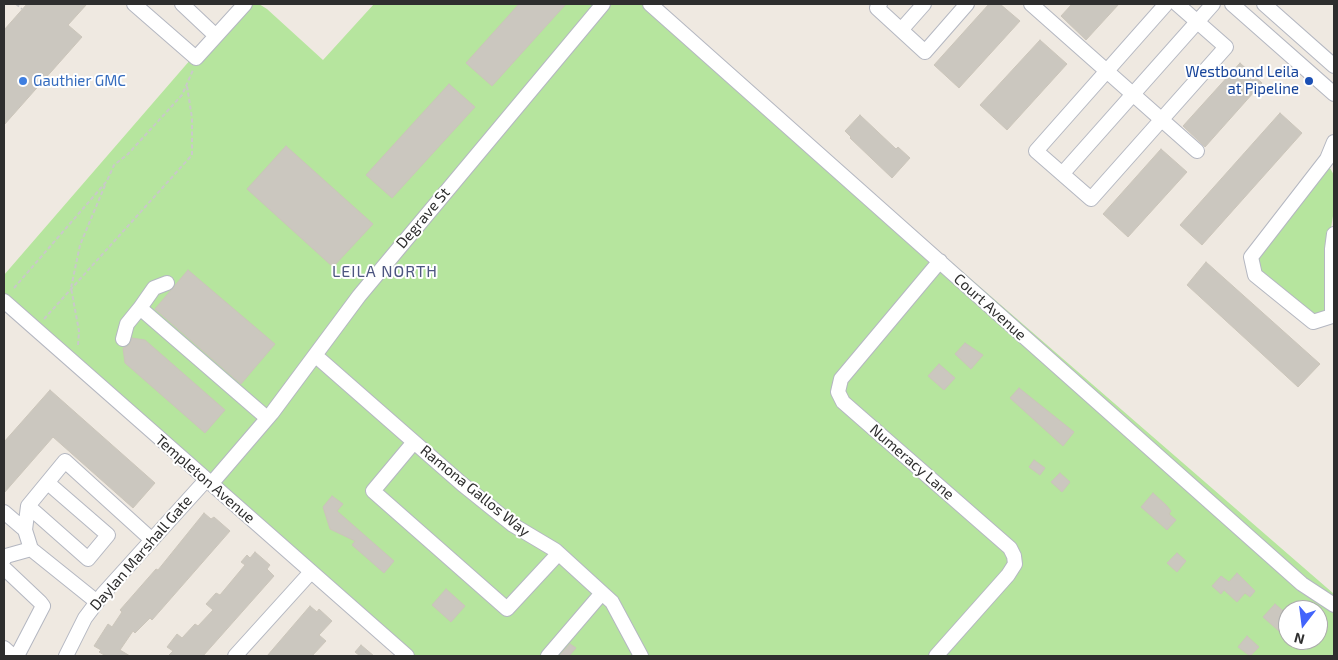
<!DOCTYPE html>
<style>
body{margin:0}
#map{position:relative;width:1338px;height:660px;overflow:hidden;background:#efe9e1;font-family:"Exo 2",sans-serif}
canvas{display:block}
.frame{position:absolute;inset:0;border:5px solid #2e2e2e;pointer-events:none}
.north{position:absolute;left:1278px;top:600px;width:50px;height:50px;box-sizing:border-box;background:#fff;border:1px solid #ababab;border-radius:50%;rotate:195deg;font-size:14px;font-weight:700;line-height:20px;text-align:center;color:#2e2e2e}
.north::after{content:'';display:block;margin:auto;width:18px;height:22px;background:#4264fb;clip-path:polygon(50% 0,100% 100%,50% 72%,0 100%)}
</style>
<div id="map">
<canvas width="1338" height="660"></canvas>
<div class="frame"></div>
<div class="north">N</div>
</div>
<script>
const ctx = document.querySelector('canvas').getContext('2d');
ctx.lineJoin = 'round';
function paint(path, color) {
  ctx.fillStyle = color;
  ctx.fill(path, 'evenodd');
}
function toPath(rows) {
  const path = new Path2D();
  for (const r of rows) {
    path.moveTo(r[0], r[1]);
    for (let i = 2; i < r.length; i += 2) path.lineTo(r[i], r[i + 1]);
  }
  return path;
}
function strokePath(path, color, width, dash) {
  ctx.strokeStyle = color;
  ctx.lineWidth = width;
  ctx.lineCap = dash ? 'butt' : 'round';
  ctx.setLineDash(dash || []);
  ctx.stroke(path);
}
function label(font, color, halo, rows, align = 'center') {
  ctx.font = font + ' "Exo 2",sans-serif';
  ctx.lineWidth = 4;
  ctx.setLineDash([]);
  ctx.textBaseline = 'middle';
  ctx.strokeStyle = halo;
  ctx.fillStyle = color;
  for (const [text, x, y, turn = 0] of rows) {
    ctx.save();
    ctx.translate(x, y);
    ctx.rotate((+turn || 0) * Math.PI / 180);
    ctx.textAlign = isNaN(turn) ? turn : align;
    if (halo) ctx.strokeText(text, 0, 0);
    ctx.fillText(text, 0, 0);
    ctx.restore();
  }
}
paint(toPath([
 [245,4,259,4,267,9,323,60,374,4,654,4,1334,594,1334,656,406,656,4,301,4,275,191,59],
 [1288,610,1318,610,1318,640,1288,640],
 [1328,165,1334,175,1334,210,1328,246,1330,313,1314,318,1258,273,1256,258]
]), '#b6e59e');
const building = toPath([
 [27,4,87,4,68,25,82,37,4,125,4,30,27,4],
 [519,4,566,4,492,86,466,63,519,4],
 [989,4,1000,4,1020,21,959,88,934,65,989,4],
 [1072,4,1119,4,1086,40,1061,16,1072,4],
 [1040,40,1067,64,1007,130,980,105,1040,40],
 [1240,63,1262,83,1205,147,1183,126,1240,63],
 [449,84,475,107,392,198,366,175,449,84],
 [1280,113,1302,133,1202,245,1180,225,1280,113],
 [860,115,896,149,898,147,910,158,892,178,850,138,851,137,845,131,860,115],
 [286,146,373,224,333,267,247,189,286,146],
 [1161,149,1187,172,1128,237,1103,214,1161,149],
 [1206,262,1320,364,1298,387,1187,285,1206,262],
 [188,270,275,344,241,384,155,309,188,270],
 [132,338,145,340,225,410,205,433,125,363,123,348,129,345,132,338],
 [965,343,983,355,971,369,955,354,965,343],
 [939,364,955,378,944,390,928,376,939,364],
 [1019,388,1074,432,1063,446,1010,398,1019,388],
 [50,390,155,483,133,508,53,437,4,493,4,442,50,390],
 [1034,460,1045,468,1040,475,1029,467,1034,460],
 [1060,473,1070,482,1062,492,1051,482,1060,473],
 [1153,493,1166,505,1171,511,1169,514,1176,520,1167,530,1141,507,1153,493],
 [332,496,343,504,337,511,394,561,384,573,352,545,355,541,330,529,323,507,332,496],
 [204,513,211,519,214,517,230,531,152,620,150,618,135,633,133,631,120,650,130,656,106,656,99,652,101,650,94,646,108,624,112,627,122,612,120,610,156,569,158,570,204,513],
 [255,552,270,565,267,569,274,576,203,656,168,656,173,651,167,647,177,634,182,638,195,624,198,626,213,610,206,604,216,593,220,595,245,565,241,562,247,555,250,558,255,552],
 [1177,553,1186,561,1177,572,1167,563,1177,553],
 [1237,573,1255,591,1250,597,1245,593,1237,602,1224,590,1221,594,1212,586,1221,576,1229,582,1237,573],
 [446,589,465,606,451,622,432,605,446,589],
 [1275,604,1288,615,1288,639,1263,617,1275,604],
 [310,606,317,612,319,609,332,621,319,635,326,641,312,656,267,656,310,606],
 [1247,636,1259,647,1250,656,1238,647,1247,636],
 [570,644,576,648,569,656,559,656,570,644],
 [361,645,374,656,360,656,355,652,361,645]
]);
paint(building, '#cbc7bf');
strokePath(building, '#cbc5ba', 1);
const minor = toPath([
 [134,4,196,58,245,4],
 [182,4,216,36],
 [650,4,1302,584,1334,605],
 [880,4,877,8,925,52,967,4],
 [1031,4,1197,151],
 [1166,4,1036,151,1091,199,1226,47,1177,4],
 [1232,4,1334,94],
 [1264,4,1334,66],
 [901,30,924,4],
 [1334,142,1327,159,1251,257,1255,275,1313,322,1332,316,1332,249,1334,234],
 [1063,173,1213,4],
 [4,301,407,656],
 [140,308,154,288,167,283],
 [123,339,127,324,140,308,267,418],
 [316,356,462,484,513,525,555,550,612,602,641,656],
 [414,442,373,491,507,609,558,554],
 [211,484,272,413,359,296,603,4],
 [28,506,88,559,108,535,48,483],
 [4,512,25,530,28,506,65,461,152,540],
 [25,530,31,549,97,602],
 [4,559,6,556,31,549],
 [4,568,40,602,43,606,17,656],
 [4,648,13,656],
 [66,656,85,618,103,594,206,480],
 [235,656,311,572],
 [548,656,602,593],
 [936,656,1008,575,1015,564,1014,556,1010,548,843,402,838,392,841,379,940,261]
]);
strokePath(minor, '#b4b7c1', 16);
strokePath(toPath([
 [16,4,22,9],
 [14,288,107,181,114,165,128,154,182,95,193,70],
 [44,319,192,155,192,118,187,86],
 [78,345,79,331,71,288,80,245,106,183]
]), '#c9c9c9', 2, [4, 2.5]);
strokePath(minor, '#fff', 14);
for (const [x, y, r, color] of [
 [23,81,5,"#3f7fe0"],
 [1309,81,5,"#1a4fb4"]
]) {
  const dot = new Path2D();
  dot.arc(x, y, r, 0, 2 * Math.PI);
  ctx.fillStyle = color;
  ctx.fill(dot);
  strokePath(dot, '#fff', 2);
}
label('15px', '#164399', '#fff', [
 ["Westbound Leila",1299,72],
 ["at Pipeline",1299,89]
], 'right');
label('15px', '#366cbe', '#fff', [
 ["Gauthier GMC",33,81]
], 'left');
label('15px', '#2e2e2e', '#fff', [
 ["Degrave St",423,218,-50],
 ["Court Avenue",990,307,42],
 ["Numeracy Lane",912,462,41],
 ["Templeton Avenue",205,479,41],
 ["Ramona Gallos Way",475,491,39],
 ["Daylan Marshall Gate",141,553,-49]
]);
ctx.letterSpacing = '1px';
label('16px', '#4d5680', '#fff', [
 ["LEILA NORTH",385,272]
]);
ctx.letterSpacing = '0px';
</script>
